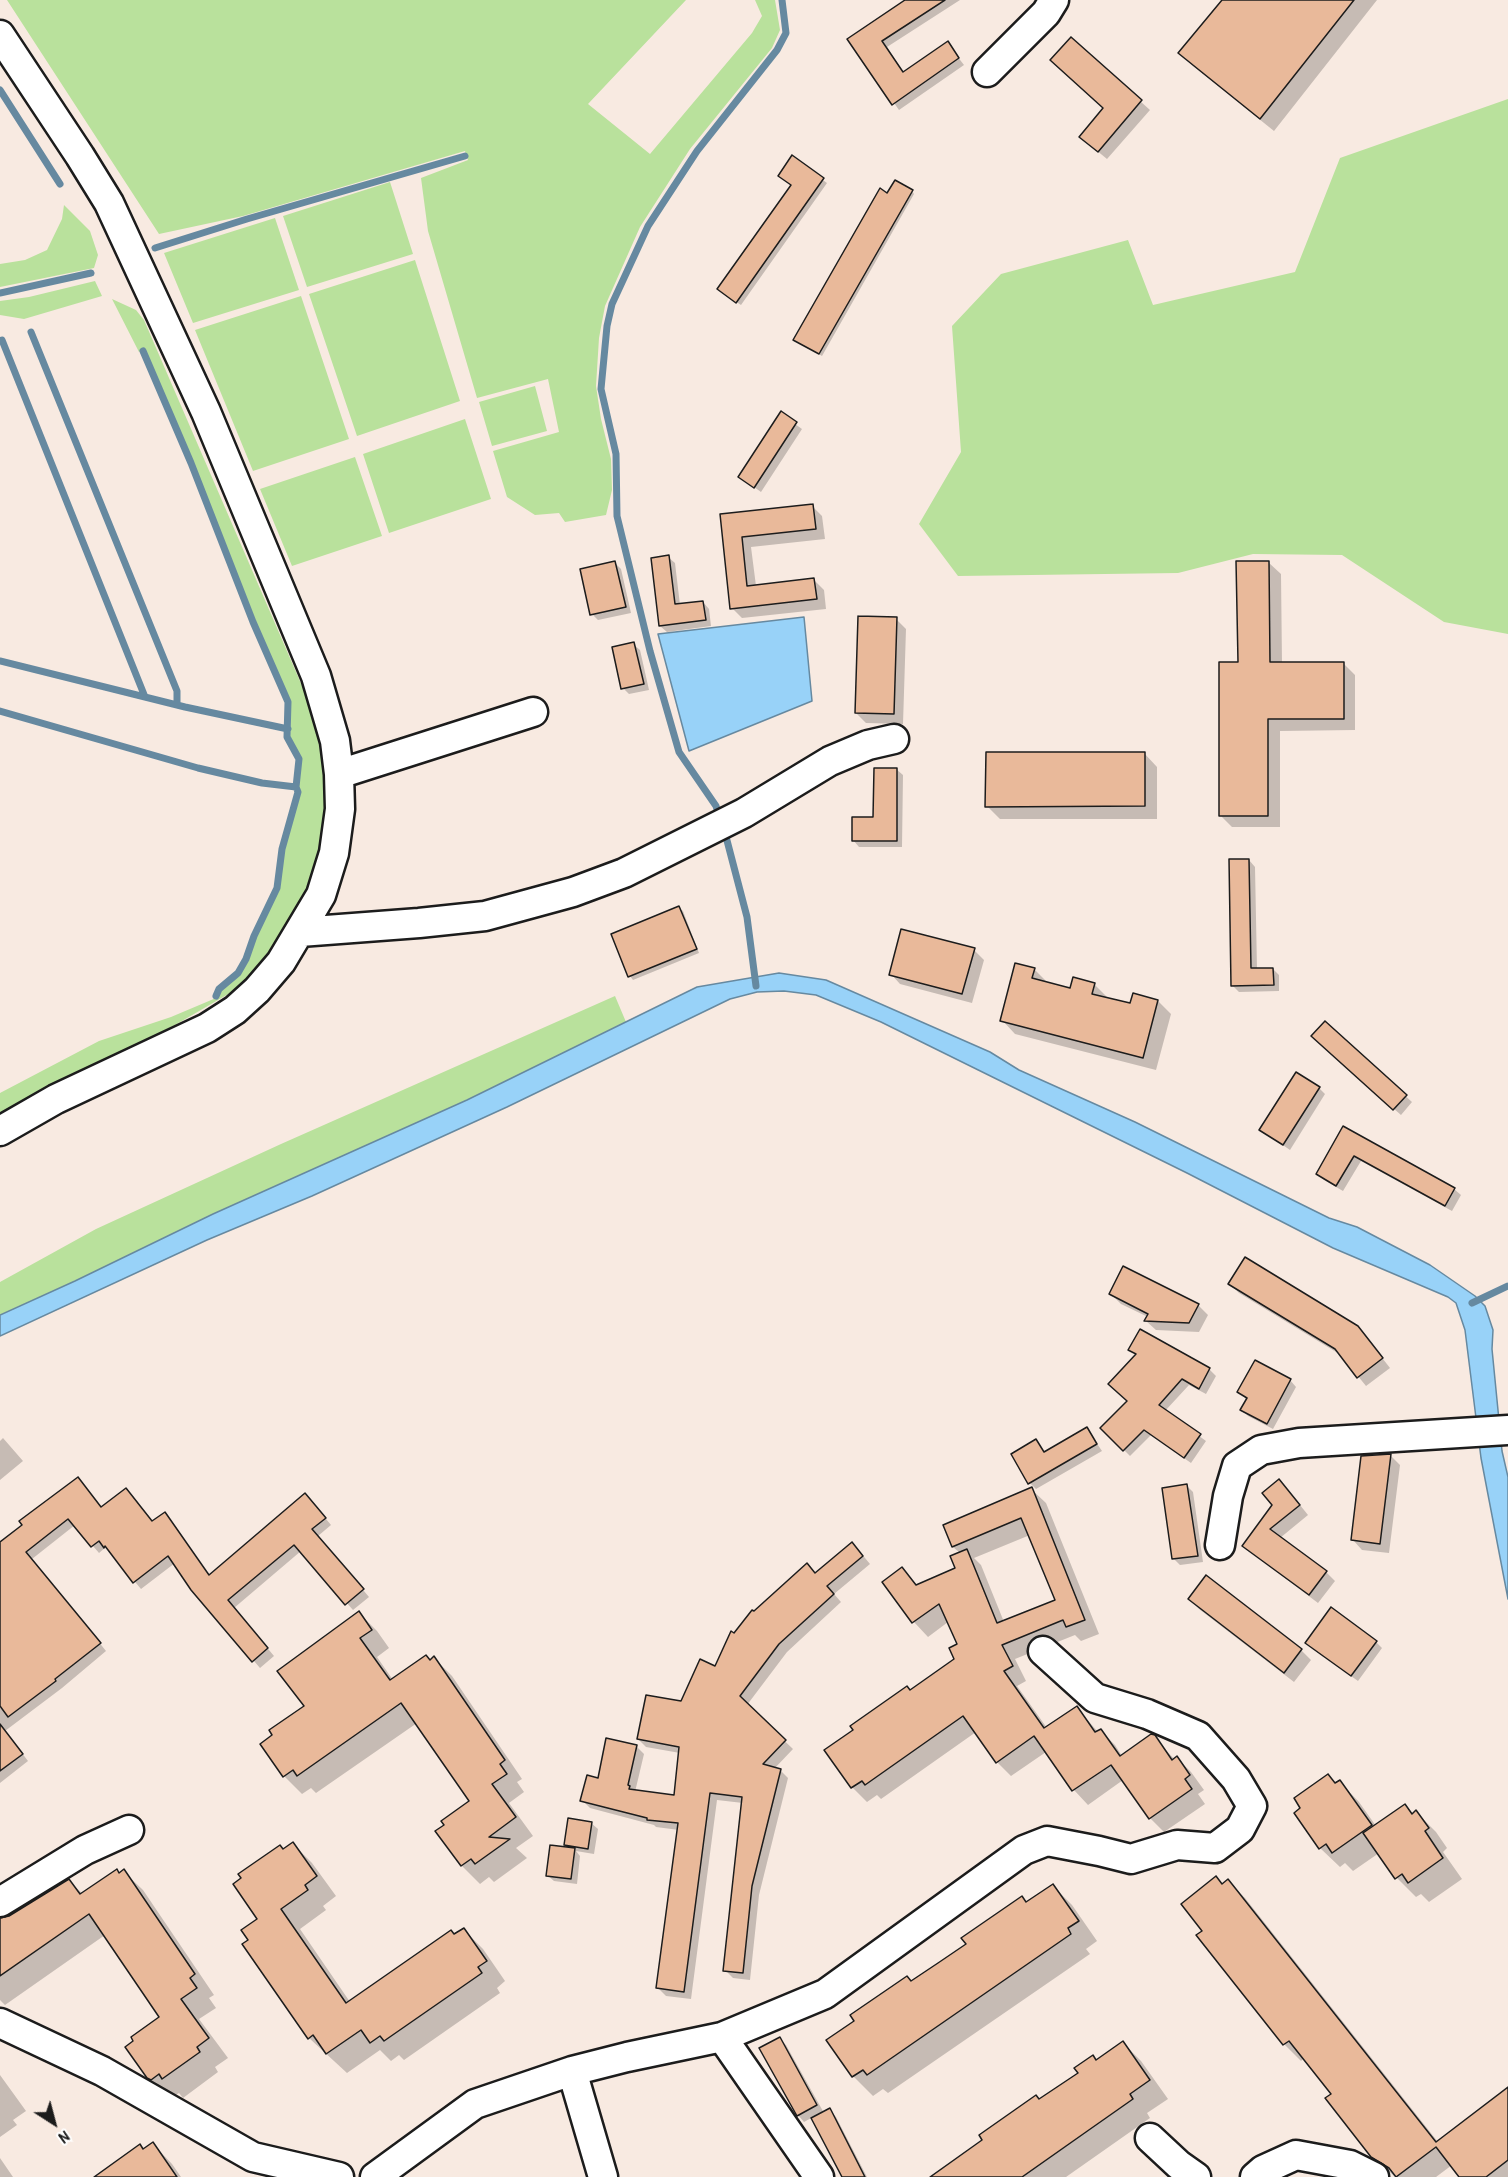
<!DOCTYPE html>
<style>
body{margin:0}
#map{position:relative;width:1508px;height:2177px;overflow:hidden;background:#f8eae1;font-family:"Patrick Hand",sans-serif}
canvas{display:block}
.north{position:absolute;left:24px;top:2093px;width:60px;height:60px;-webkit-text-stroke:4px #fff;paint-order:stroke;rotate:144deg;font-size:16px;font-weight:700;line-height:24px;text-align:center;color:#1c1c1c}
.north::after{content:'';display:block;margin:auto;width:21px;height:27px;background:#1c1c1c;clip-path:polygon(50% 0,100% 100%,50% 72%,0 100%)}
</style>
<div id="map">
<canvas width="1508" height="2177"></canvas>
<div class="north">N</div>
</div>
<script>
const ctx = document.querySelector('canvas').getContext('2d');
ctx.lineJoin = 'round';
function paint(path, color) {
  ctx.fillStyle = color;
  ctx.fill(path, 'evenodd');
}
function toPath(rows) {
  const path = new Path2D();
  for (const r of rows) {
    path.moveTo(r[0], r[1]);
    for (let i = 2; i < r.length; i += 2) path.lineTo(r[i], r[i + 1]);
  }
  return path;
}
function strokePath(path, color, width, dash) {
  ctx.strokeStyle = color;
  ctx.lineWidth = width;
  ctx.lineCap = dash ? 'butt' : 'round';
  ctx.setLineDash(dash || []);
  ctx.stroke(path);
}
paint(toPath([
 [7,0,686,0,588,104,650,154,752,33,762,16,755,0,775,0,780,30,772,48,690,149,640,227,605,306,599,338,596,386,601,419,611,459,612,490,606,515,565,522,559,513,535,515,507,497,493,451,559,432,548,379,477,398,428,231,421,178,468,160,465,151,243,216,159,234],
 [1508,99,1508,634,1444,622,1342,555,1253,554,1178,573,958,576,919,524,961,452,952,326,1001,274,1128,240,1153,305,1295,272,1340,158],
 [390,182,413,254,307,287,283,216],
 [64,205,90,231,98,255,94,268,0,287,0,264,25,260,47,250,62,219],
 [275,218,299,290,193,323,164,253],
 [415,260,460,401,357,436,309,294],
 [95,281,102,296,24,319,0,315,0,301,29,297],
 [301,296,349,439,253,471,195,330],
 [112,299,136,310,144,320,309,702,324,750,329,787,318,860,309,888,276,946,237,989,175,1025,0,1114,0,1093,99,1041,171,1017,216,998,221,990,240,974,249,960,256,937,279,888,284,848,299,793,298,787,301,759,290,738,291,702,255,622,194,463,144,350,139,352],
 [535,386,547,431,492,446,479,402],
 [465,419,491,499,389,533,363,454],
 [355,457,382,536,292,566,260,489],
 [615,996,626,1022,467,1100,213,1214,75,1281,0,1315,0,1282,96,1229,281,1144]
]), '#b9e19c');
const water = toPath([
 [804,617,812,701,689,751,658,634,804,617],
 [779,973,826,980,990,1052,1019,1070,1135,1122,1329,1218,1357,1227,1430,1265,1475,1296,1485,1306,1493,1330,1492,1349,1502,1451,1508,1477,1508,1599,1481,1458,1465,1330,1456,1303,1448,1297,1333,1248,1187,1173,881,1022,816,995,784,991,757,992,730,999,507,1107,312,1196,207,1240,0,1336,0,1315,75,1281,213,1214,467,1100,697,987,779,973]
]);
paint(water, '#98d2f8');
strokePath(water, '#6689a0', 1.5);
paint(toPath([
 [909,0,960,0,887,47,904,73,947,43,964,65,899,110,849,39],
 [1224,0,1377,0,1274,131,1193,66,1180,53],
 [1071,39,1150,110,1107,159,1090,145,1104,108],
 [792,158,827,183,741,305,723,293,792,186],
 [912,191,914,194,822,356,798,342],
 [781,414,802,429,761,492,740,477],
 [812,506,822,516,825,539,751,547,756,586,814,580,824,590,826,609,742,618,732,608,722,516],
 [668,557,675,563,680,605,703,602,709,609,711,626,667,632,660,626],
 [614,562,621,569,631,613,598,620,592,614],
 [1268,562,1281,574,1282,664,1343,663,1355,675,1355,730,1280,731,1280,827,1232,827,1220,815,1239,664],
 [896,619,906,629,903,724,866,723,856,713],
 [633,644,640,650,649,690,629,694,623,688],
 [1144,753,1157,767,1157,819,1000,819,987,806],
 [896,769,903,775,902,847,859,847,853,840,875,819],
 [1249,860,1255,867,1257,969,1273,969,1279,975,1279,991,1239,992,1232,985],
 [679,908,683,911,699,953,633,980,630,976,613,934],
 [974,950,984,960,972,1003,900,984,891,974],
 [1034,969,1047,982,1071,990,1074,979,1095,985,1108,998,1131,1005,1158,1001,1171,1014,1156,1070,1015,1034,1002,1020],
 [1325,1023,1412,1102,1401,1115,1319,1043],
 [1319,1088,1325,1094,1290,1150,1261,1130],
 [1344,1128,1454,1189,1461,1195,1452,1211,1361,1161,1343,1191,1324,1180,1317,1174],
 [1230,1284,1358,1327,1390,1368,1366,1386,1341,1355,1239,1293],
 [1111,1294,1198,1305,1208,1315,1199,1332,1156,1330,1146,1321,1148,1317,1121,1304],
 [1140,1331,1210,1370,1216,1376,1206,1394,1189,1385,1165,1411,1206,1441,1191,1463,1151,1435,1130,1456,1102,1428,1128,1402,1137,1356,1130,1349],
 [1290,1380,1296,1387,1273,1429,1248,1416,1242,1410,1247,1400,1239,1392],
 [1087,1429,1102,1451,1036,1489,1030,1483,1036,1441,1045,1453],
 [3,1438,23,1461,0,1480,0,1441],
 [1390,1455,1400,1465,1389,1553,1362,1550,1353,1540],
 [1187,1486,1193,1492,1203,1562,1180,1565,1174,1559],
 [1031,1489,1046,1503,1099,1634,1081,1641,1075,1635,1015,1659,1026,1681,1017,1686,1047,1728,1077,1708,1098,1732,1101,1731,1115,1745,1122,1756,1154,1737,1175,1760,1177,1758,1191,1772,1204,1790,1198,1794,1205,1804,1164,1832,1150,1818,1123,1780,1088,1805,1074,1790,1046,1752,1011,1776,997,1762,976,1732,881,1799,877,1795,867,1802,852,1787,910,1691,956,1659,959,1645,948,1622,928,1637,914,1622,884,1582,902,1569,918,1586,957,1568,960,1553,953,1547,945,1526],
 [1030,1535,1056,1601,1004,1622,981,1565,974,1558],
 [1288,1490,1308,1515,1280,1538,1326,1572,1335,1581,1318,1603,1253,1554,1244,1545],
 [312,1502,331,1525,318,1536,369,1597,353,1610,301,1551,234,1608,274,1656,260,1668,192,1589,175,1563,141,1589,106,1547,99,1553,75,1525,32,1559,106,1651,62,1688,5,1731,28,1761,0,1783,0,1543,24,1525,102,1508,153,1523,165,1514,210,1576],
 [860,1552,870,1564,834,1594,841,1602,787,1652,747,1705,793,1749,774,1769,780,1770,788,1778,759,1895,750,1980,733,1978,725,1970,743,1803,717,1800,691,1999,666,1996,658,1988,679,1830,656,1827,654,1825,590,1808,582,1800,599,1779,636,1746,644,1754,635,1792,675,1797,680,1753,646,1747,638,1739,682,1703,716,1668,735,1635,754,1613,816,1574],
 [1206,1577,1301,1650,1311,1660,1294,1682,1199,1609,1190,1599],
 [359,1613,377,1631,389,1648,377,1657,393,1680,434,1658,452,1676,522,1779,517,1782,524,1792,509,1803,533,1836,516,1848,527,1858,494,1882,489,1877,480,1884,462,1866,438,1831,471,1802,417,1723,316,1793,311,1788,302,1794,284,1776,306,1707],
 [1376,1642,1382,1648,1358,1681,1313,1649],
 [1328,1776,1337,1784,1340,1782,1359,1802,1376,1826,1405,1806,1413,1814,1416,1812,1436,1832,1447,1848,1443,1852,1462,1879,1429,1902,1421,1894,1416,1897,1397,1878,1379,1853,1353,1871,1345,1863,1340,1867,1320,1848,1303,1808],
 [591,1823,598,1829,594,1854,576,1851,580,1856,577,1884,554,1881,547,1875,570,1849,565,1844],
 [293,1844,312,1863,336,1896,323,1906,326,1910,300,1929,350,2002,464,1930,483,1949,505,1981,497,1988,500,1993,404,2060,399,2055,391,2061,380,2050,347,2073,309,2038,250,1940,283,1850],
 [123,1871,143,1890,214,1995,209,1998,216,2008,199,2019,228,2058,215,2067,218,2072,183,2098,179,2093,171,2098,168,2097,148,2077,161,2017,105,1935,5,2005,0,2000,0,1920,9,1917,69,1881,83,1894],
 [1228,1881,1245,1898,1438,2142,1508,2088,1508,2177,1461,2177,1452,2165,1436,2177,1395,2177,1373,2156,1333,2094,1304,2058,1301,2061,1284,2044,1199,1936,1204,1931,1223,1885],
 [1053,1886,1072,1905,1097,1941,1086,1949,1090,1954,888,2093,883,2089,873,2096,853,2076,829,2040],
 [780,2039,786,2045,824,2113,830,2110,836,2117,867,2177,843,2177,813,2117,804,2122,798,2115],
 [1123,2043,1141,2061,1168,2099,1147,2113,1150,2118,1066,2177,933,2177],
 [0,2075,26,2111,13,2120,17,2125,0,2137],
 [153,2144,172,2164,181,2177,96,2177],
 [0,2158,13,2177,0,2177]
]), '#0003');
strokePath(toPath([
 [0,90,60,184],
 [155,248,247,219,465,156],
 [0,293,91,273],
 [31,332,177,691,177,705],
 [2,340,145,697],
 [143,351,191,463,253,622,288,702,287,737,299,759,296,787,298,792,282,849,277,888,254,936,246,959,238,973,219,989,216,996],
 [0,661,185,707,288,729],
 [0,711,198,768,262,783,296,787],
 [720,819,716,806,679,752,650,651,617,516,616,454,601,389,607,326,612,304,648,226,697,151,777,50,786,33,782,0],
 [724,829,747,917,756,986],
 [1472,1303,1508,1286]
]), '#6689a0', 7);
const building = toPath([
 [905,0,945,0,882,41,903,72,948,41,959,58,892,105,847,39,905,0],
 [1222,0,1354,0,1260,119,1178,53,1222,0],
 [1071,37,1142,100,1098,152,1079,137,1103,108,1050,60,1071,37],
 [792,155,824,178,736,303,717,289,791,185,778,176,792,155],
 [895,180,913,190,819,354,793,340,880,188,887,193,895,180],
 [781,411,797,422,754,488,738,477,781,411],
 [813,504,816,529,742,537,747,586,814,578,817,599,730,609,720,514,813,504],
 [669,555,675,604,703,601,706,620,659,626,651,558,669,555],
 [615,561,626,607,590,615,580,569,615,561],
 [1236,561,1269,561,1270,662,1344,662,1344,719,1268,719,1268,816,1219,816,1219,662,1238,662,1236,561],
 [858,616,897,617,894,714,855,713,858,616],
 [634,642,644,684,621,689,612,647,634,642],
 [986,752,1145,752,1145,806,985,807,986,752],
 [874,768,897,768,897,841,852,841,852,817,873,817,874,768],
 [1229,859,1249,859,1251,968,1273,968,1274,985,1231,986,1229,859],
 [679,906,697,949,628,977,611,934,679,906],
 [901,929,975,948,962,994,889,975,901,929],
 [1015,963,1035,968,1032,978,1070,988,1073,977,1095,983,1092,994,1130,1003,1133,993,1158,1000,1143,1058,1000,1021,1015,963],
 [1325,1021,1407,1095,1393,1110,1311,1036,1325,1021],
 [1296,1072,1320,1087,1283,1145,1259,1130,1296,1072],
 [1343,1126,1455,1188,1445,1206,1354,1156,1336,1186,1316,1174,1343,1126],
 [1245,1257,1358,1326,1383,1358,1357,1378,1335,1349,1228,1284,1245,1257],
 [1123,1266,1199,1304,1189,1323,1144,1321,1148,1314,1109,1294,1123,1266],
 [1140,1329,1210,1368,1199,1389,1182,1379,1159,1405,1201,1434,1184,1458,1144,1430,1123,1451,1100,1428,1127,1401,1108,1384,1136,1354,1128,1350,1140,1329],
 [1255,1360,1291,1379,1267,1424,1240,1410,1247,1398,1237,1392,1255,1360],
 [1087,1427,1097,1444,1028,1484,1011,1454,1036,1439,1044,1452,1087,1427],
 [1391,1454,1380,1544,1351,1540,1361,1456,1391,1454],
 [78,1477,101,1507,126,1488,152,1521,165,1512,209,1575,305,1493,326,1518,312,1529,364,1589,345,1605,294,1545,228,1600,268,1648,252,1662,191,1590,168,1556,133,1583,105,1546,104,1548,99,1541,91,1547,68,1519,26,1552,101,1643,55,1679,56,1681,8,1717,0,1706,0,1542,22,1525,19,1521,78,1477],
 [1279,1479,1300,1505,1270,1529,1327,1571,1309,1595,1242,1546,1272,1505,1262,1493,1279,1479],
 [1187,1484,1198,1556,1172,1559,1162,1488,1187,1484],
 [1032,1487,1085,1620,1066,1627,1063,1620,1002,1645,1013,1666,1004,1671,1044,1728,1077,1706,1095,1732,1101,1729,1120,1756,1151,1734,1155,1735,1172,1760,1177,1756,1190,1775,1185,1779,1192,1789,1149,1819,1111,1765,1072,1791,1034,1736,996,1763,963,1716,865,1785,862,1781,851,1788,824,1750,853,1730,850,1726,907,1686,910,1690,954,1659,949,1648,957,1644,939,1604,912,1623,882,1582,902,1567,916,1585,955,1568,950,1556,967,1549,997,1623,1055,1600,1021,1518,952,1547,943,1525,1032,1487],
 [852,1542,863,1556,827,1586,834,1594,779,1644,740,1696,786,1740,763,1764,781,1769,752,1886,743,1973,723,1971,742,1797,710,1793,684,1992,656,1988,678,1823,647,1820,647,1818,580,1801,587,1775,598,1778,606,1738,637,1745,628,1785,630,1786,629,1789,674,1795,679,1747,637,1739,646,1695,681,1701,700,1659,715,1666,731,1631,734,1633,752,1610,754,1611,807,1563,815,1573,852,1542],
 [1206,1575,1302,1649,1284,1673,1188,1599,1206,1575],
 [1331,1607,1377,1641,1351,1676,1305,1643,1331,1607],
 [359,1611,372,1630,360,1638,390,1680,426,1655,430,1660,434,1656,505,1760,500,1764,507,1774,492,1784,516,1817,489,1837,510,1839,475,1864,471,1859,461,1866,435,1831,444,1825,441,1821,469,1801,401,1703,297,1776,293,1770,283,1777,260,1744,272,1735,269,1730,304,1706,277,1671,359,1611],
 [0,1724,23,1754,0,1771,0,1724],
 [1328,1774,1335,1783,1340,1780,1372,1825,1332,1853,1326,1844,1319,1849,1294,1813,1300,1808,1294,1798,1328,1774],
 [1405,1804,1412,1814,1416,1810,1429,1828,1425,1831,1443,1858,1408,1883,1402,1874,1395,1879,1363,1833,1405,1804],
 [568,1818,592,1822,588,1849,564,1845,568,1818],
 [293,1842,317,1876,305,1885,308,1890,281,1909,346,2003,451,1930,454,1934,464,1928,487,1961,478,1967,482,1973,384,2041,380,2036,370,2043,361,2030,326,2054,313,2035,308,2039,242,1944,248,1940,241,1930,257,1919,233,1884,241,1878,238,1874,280,1845,283,1849,293,1842],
 [550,1845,575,1848,571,1879,546,1876,550,1845],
 [117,1869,119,1873,124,1869,195,1974,190,1978,197,1988,181,1999,209,2038,197,2047,200,2052,162,2079,159,2074,151,2080,147,2078,125,2047,133,2041,131,2037,159,2017,89,1914,0,1976,0,1918,9,1916,69,1879,80,1894,117,1869],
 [1216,1876,1222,1884,1228,1879,1436,2142,1508,2087,1508,2160,1486,2177,1459,2177,1436,2147,1396,2177,1389,2168,1371,2157,1325,2098,1331,2094,1289,2041,1283,2045,1196,1935,1202,1931,1181,1904,1216,1876],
 [1053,1884,1079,1921,1068,1928,1071,1934,867,2075,863,2070,852,2077,826,2040,854,2021,850,2015,907,1976,911,1981,938,1963,966,1944,961,1938,1022,1896,1026,1902,1053,1884],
 [780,2037,817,2105,797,2116,759,2048,780,2037],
 [1123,2041,1150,2080,1130,2094,1133,2099,1086,2132,1022,2177,930,2177,982,2140,979,2135,1036,2095,1039,2099,1078,2073,1074,2068,1093,2055,1096,2060,1123,2041],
 [830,2108,865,2177,842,2177,811,2118,830,2108],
 [153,2142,177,2177,94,2177,140,2144,143,2149,153,2142]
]);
paint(building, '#e9b99a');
strokePath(building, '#1c1c1c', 1.5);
const minor = toPath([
 [0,35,80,156,109,203,206,412,316,676,335,741,339,774,340,809,334,853,321,895,281,962,257,990,235,1010,207,1028,56,1099,0,1131],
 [987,72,1046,13,1054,0],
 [339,774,533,712],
 [300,932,419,923,485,916,573,892,624,873,744,813,830,761,868,745,894,739],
 [1220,1545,1228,1496,1237,1466,1261,1450,1299,1443,1508,1430],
 [0,1902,85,1850,129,1830],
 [0,2023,102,2071,253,2157,339,2177],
 [722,2037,819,2177],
 [572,2071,603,2177],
 [1150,2138,1179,2165,1196,2177],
 [375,2177,475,2104,572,2071,627,2057,722,2037,825,1994,1024,1850,1047,1841,1099,1851,1131,1859,1177,1845,1215,1848,1240,1829,1252,1806,1236,1779,1198,1736,1147,1714,1095,1698,1043,1651],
 [1255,2177,1263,2170,1296,2155,1350,2165,1374,2177]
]);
strokePath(minor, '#1c1c1c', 33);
strokePath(minor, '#fff', 28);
</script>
